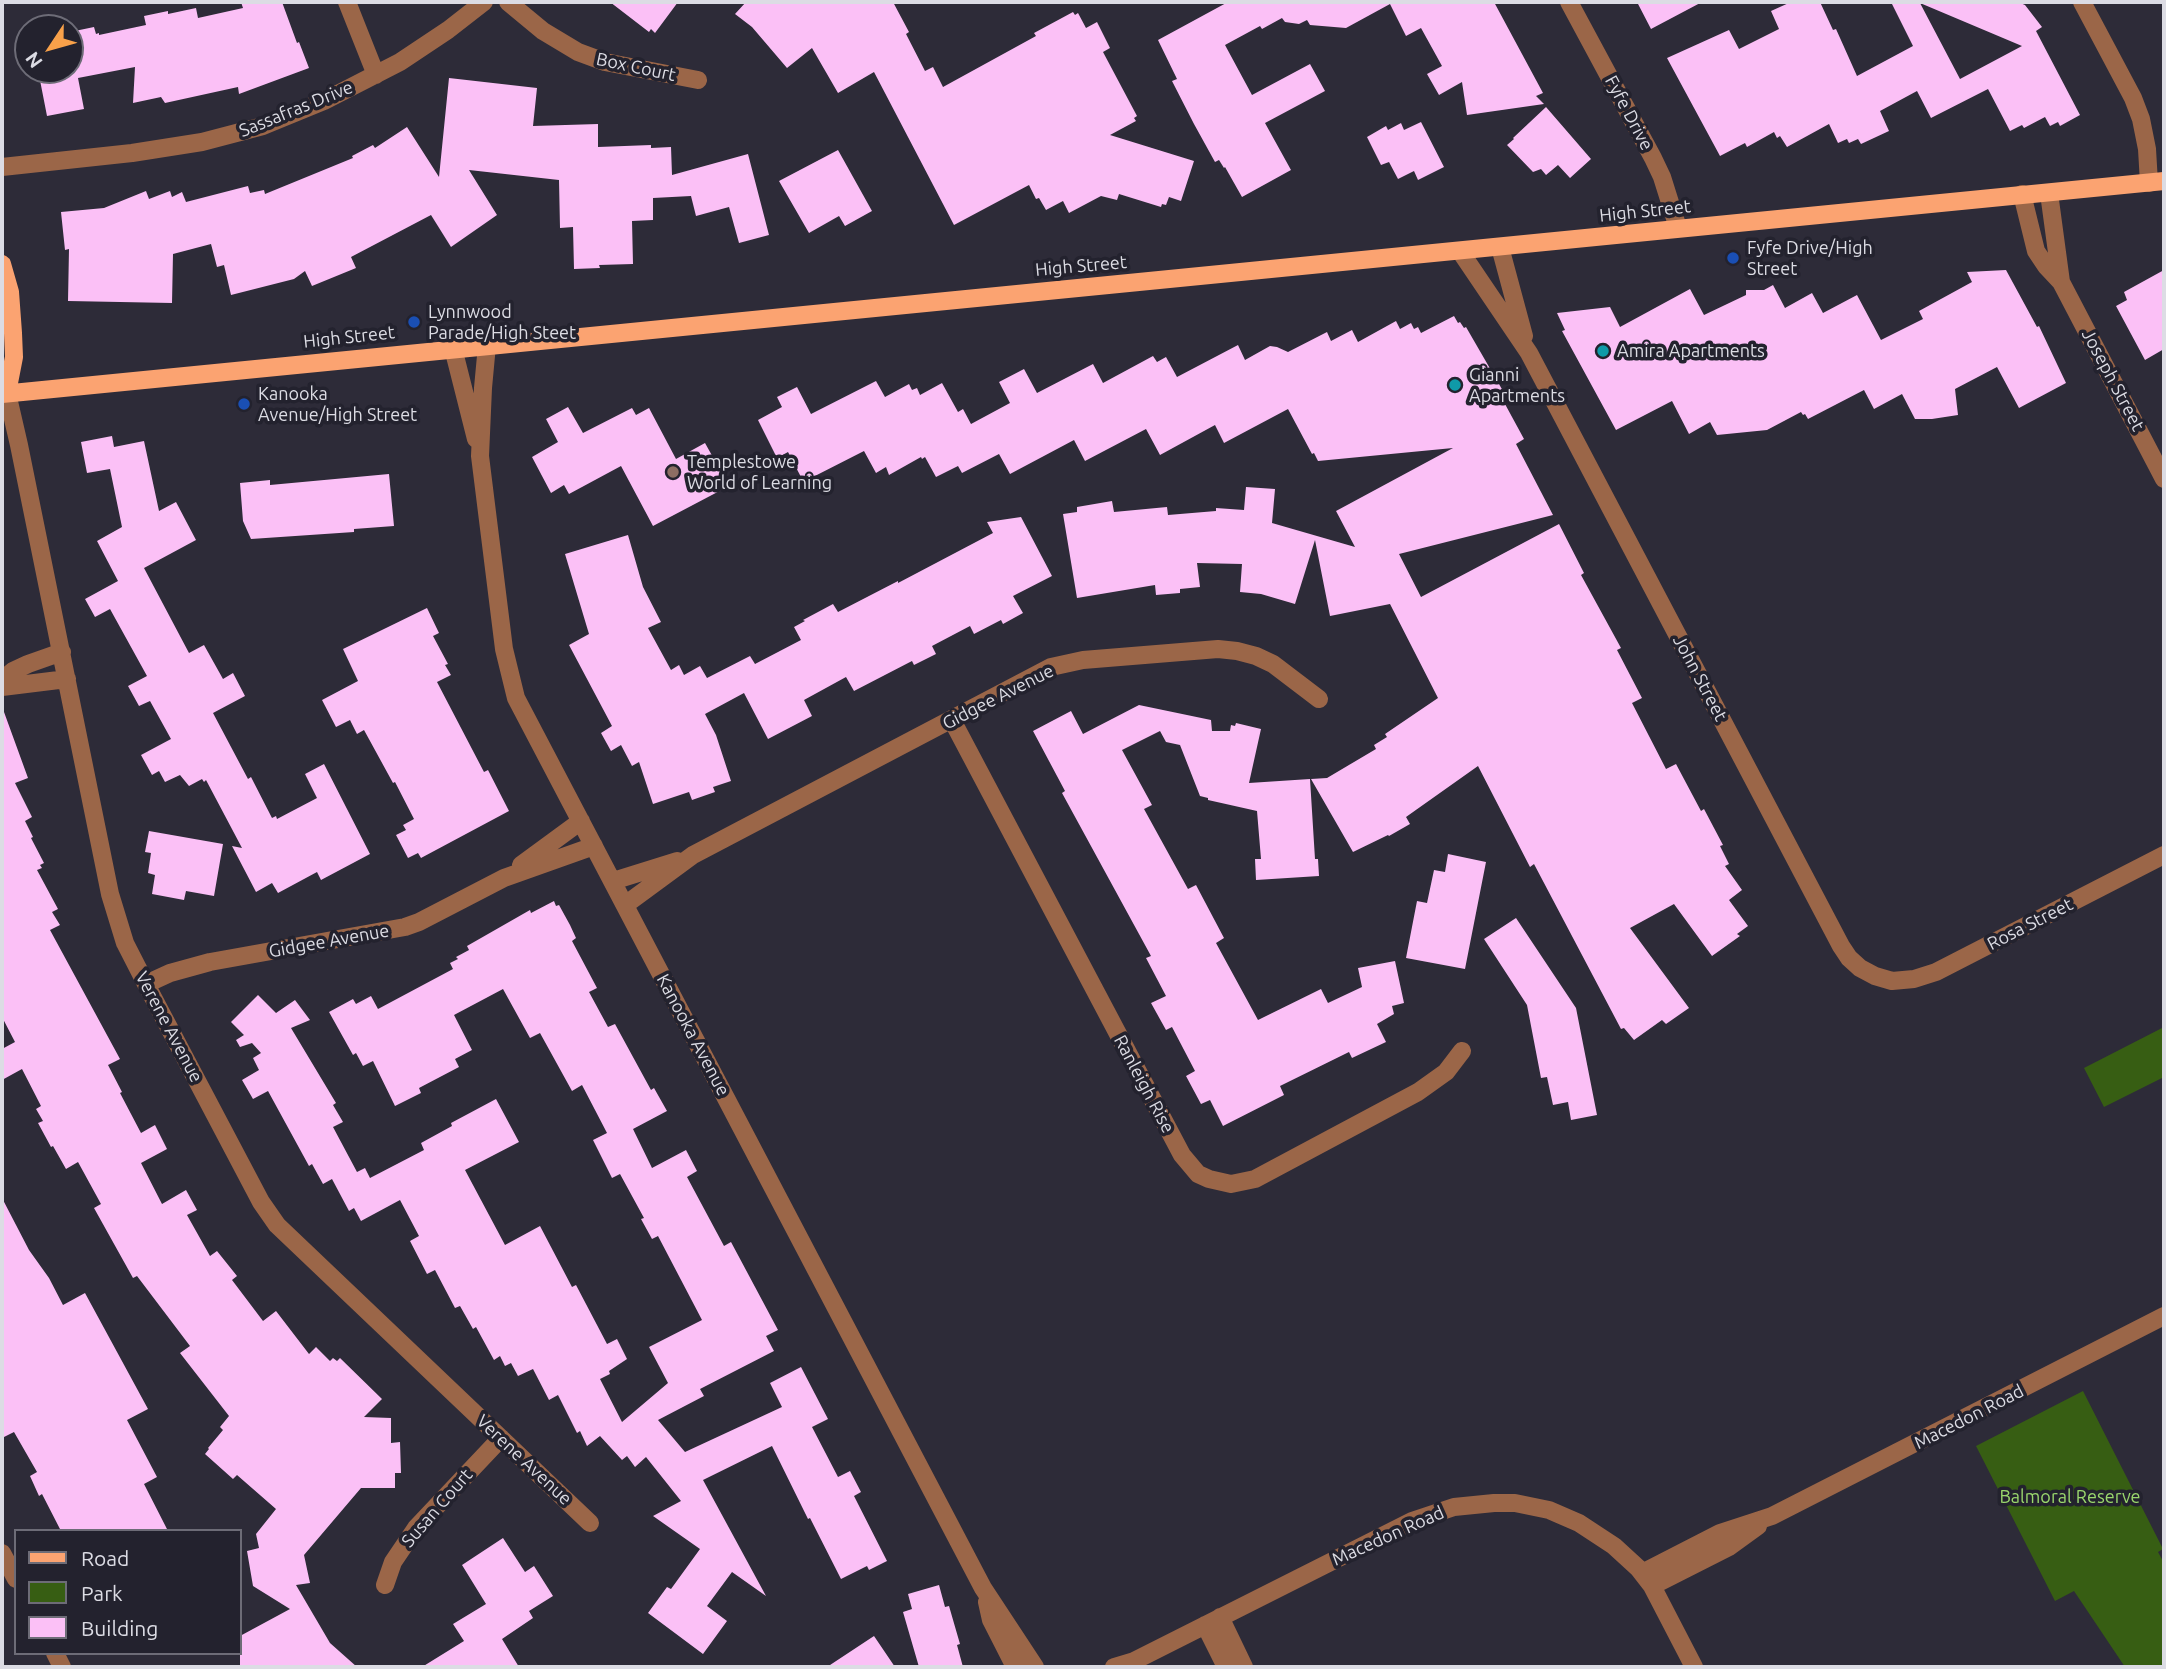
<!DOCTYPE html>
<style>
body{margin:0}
#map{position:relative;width:2166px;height:1669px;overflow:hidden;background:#2d2b38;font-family:Ubuntu,sans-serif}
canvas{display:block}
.frame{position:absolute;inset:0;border:4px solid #dcdce4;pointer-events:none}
.legend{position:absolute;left:14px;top:1529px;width:228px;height:126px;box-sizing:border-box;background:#23222e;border:2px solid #6d6c77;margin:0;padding:9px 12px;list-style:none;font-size:21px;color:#dcdce4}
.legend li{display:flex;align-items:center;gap:14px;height:35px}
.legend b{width:35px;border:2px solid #6d6c77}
.north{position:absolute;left:14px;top:14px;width:70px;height:70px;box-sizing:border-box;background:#23222e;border:2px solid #6d6c77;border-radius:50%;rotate:234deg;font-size:19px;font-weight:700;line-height:28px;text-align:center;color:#dcdce4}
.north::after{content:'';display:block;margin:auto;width:24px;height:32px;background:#f8a14a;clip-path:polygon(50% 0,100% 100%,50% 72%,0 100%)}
</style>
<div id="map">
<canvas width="2166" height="1669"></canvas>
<div class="frame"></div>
<ul class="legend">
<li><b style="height:9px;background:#fba371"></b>Road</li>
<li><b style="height:19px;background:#375e13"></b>Park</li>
<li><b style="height:19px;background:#fbc0f6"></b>Building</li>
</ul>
<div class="north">N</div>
</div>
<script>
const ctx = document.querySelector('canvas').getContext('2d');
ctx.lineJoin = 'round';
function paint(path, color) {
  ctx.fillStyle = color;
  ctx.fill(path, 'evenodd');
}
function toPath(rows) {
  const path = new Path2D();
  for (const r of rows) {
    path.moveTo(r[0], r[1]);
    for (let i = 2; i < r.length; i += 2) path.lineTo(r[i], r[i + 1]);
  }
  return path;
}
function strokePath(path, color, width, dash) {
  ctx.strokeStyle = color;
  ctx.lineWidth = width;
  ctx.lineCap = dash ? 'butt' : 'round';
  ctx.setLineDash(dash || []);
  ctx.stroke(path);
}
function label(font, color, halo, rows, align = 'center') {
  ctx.font = font + ' Ubuntu,sans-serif';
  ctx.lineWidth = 7;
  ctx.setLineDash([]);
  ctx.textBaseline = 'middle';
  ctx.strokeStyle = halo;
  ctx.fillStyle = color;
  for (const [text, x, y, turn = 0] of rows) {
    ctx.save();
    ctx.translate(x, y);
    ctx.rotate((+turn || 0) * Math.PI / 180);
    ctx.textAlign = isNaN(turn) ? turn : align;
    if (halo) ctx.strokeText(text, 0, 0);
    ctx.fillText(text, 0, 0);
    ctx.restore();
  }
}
paint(toPath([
 [2164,1027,2164,1077,2104,1107,2084,1068],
 [2083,1391,2163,1549,2158,1552,2164,1563,2164,1667,2125,1667,2074,1591,2055,1601,1976,1446]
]), '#375e13');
paint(toPath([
 [241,2,282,2,297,43,299,42,309,68,239,94,238,87,165,103,161,97,133,103,135,67,78,78,84,109,47,116,38,70,70,70,70,32,94,27,96,34,99,33,99,35,146,25,144,16,168,11,168,14,196,8,198,18,243,8],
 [610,2,678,2,655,33,651,29,649,32],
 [746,2,893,2,909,32,906,34,925,71,933,67,943,87,1036,36,1034,33,1073,12,1075,15,1078,13,1086,28,1097,22,1110,48,1103,52,1137,116,1134,118,1136,121,1110,135,1194,161,1181,201,1169,197,1166,205,1162,204,1161,207,1119,194,1117,200,1101,196,1069,213,1063,201,1046,210,1039,198,1036,199,1029,185,954,225,874,72,838,93,812,48,787,68,752,27,735,14],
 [1228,2,1494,2,1543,93,1536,96,1544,104,1467,115,1462,82,1439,95,1427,74,1442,66,1421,28,1406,36,1390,4,1346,28,1310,25,1307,20,1299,24,1285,22,1282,18,1262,29,1260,26,1225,45,1252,95,1310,64,1325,91,1265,123,1291,170,1242,197,1225,167,1224,168,1219,160,1215,162,1194,124,1172,81,1177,79,1158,40],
 [1637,2,1702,2,1651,29],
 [1791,2,1820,2,1833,30,1836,29,1857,76,1913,46,1891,2,2018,2,2025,5,2042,27,2036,31,2080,115,2060,126,2058,122,2050,126,2045,117,2024,128,2022,125,2010,131,1988,89,1931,118,1917,91,1880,111,1889,131,1861,144,1858,139,1849,143,1847,139,1838,143,1829,124,1787,147,1780,136,1777,138,1774,132,1747,147,1745,143,1720,156,1667,58,1729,30,1739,49,1779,29,1771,11],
 [1920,3,2022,46,1960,79],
 [449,78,537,88,533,126,598,124,598,147,651,145,651,148,671,147,672,175,748,154,769,235,739,243,729,207,696,216,691,196,653,198,653,220,632,221,633,264,599,265,600,268,574,269,573,227,560,228,559,180,469,170,497,215,451,247,431,215,351,257,356,268,312,286,305,271,294,279,231,295,224,265,217,267,211,244,173,254,172,303,68,301,69,249,65,250,61,212,104,208,146,191,149,199,170,191,172,197,182,192,186,202,248,186,250,193,264,190,265,194,353,158,352,156,373,145,375,148,407,127,439,177],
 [1546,107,1591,159,1570,178,1558,165,1546,175,1541,169,1533,172,1507,145,1514,139,1513,138],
 [1421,122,1444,167,1418,180,1414,171,1398,179,1389,162,1381,165,1367,137,1386,126,1388,130,1401,123,1404,130],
 [838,150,872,211,845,226,839,216,809,233,779,181],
 [2006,270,2037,327,2039,326,2066,383,2019,408,1997,367,1955,389,1958,415,1932,419,1915,419,1902,394,1874,409,1864,390,1808,419,1805,414,1803,415,1801,412,1767,430,1717,435,1710,422,1689,434,1672,401,1616,430,1562,331,1565,330,1557,313,1610,307,1620,327,1690,289,1704,315,1746,295,1746,290,1764,290,1773,285,1785,308,1812,293,1823,313,1857,295,1881,340,1923,319,1919,311,1972,282,1967,272],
 [2164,270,2164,349,2145,360,2116,306,2127,300,2124,292],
 [1454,316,1458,323,1460,322,1464,328,1466,327,1503,391,1499,393,1524,439,1516,444,1553,515,1399,554,1421,597,1559,524,1584,573,1581,575,1621,648,1617,650,1642,698,1632,703,1666,769,1676,764,1701,811,1704,809,1723,845,1720,846,1729,864,1725,866,1742,890,1729,900,1748,926,1737,934,1740,936,1712,956,1674,904,1630,928,1689,1008,1666,1024,1662,1020,1634,1040,1624,1028,1621,1029,1534,864,1530,867,1478,766,1406,817,1410,824,1389,836,1388,835,1353,852,1311,779,1327,778,1376,749,1374,745,1387,737,1385,734,1438,698,1390,604,1330,616,1315,540,1295,604,1261,594,1240,592,1242,564,1197,563,1200,587,1180,589,1180,593,1156,595,1155,585,1077,598,1063,514,1077,512,1077,507,1112,501,1114,512,1167,507,1168,515,1216,511,1216,508,1244,510,1246,487,1275,489,1272,523,1355,547,1336,511,1453,448,1318,461,1314,453,1312,454,1288,409,1224,443,1215,425,1160,455,1146,429,1085,461,1074,440,1010,474,999,454,962,473,958,466,936,477,925,457,922,459,921,457,889,475,886,467,876,473,864,451,809,479,808,476,802,479,788,452,777,458,758,420,782,407,777,397,797,387,811,414,876,381,885,397,909,384,912,390,917,388,920,395,942,383,958,412,963,409,971,424,1010,403,999,382,1024,369,1037,393,1093,364,1103,383,1153,356,1157,362,1166,357,1177,377,1238,345,1245,360,1270,346,1277,347,1288,352,1327,332,1331,341,1352,330,1358,342,1396,321,1400,329,1411,323,1414,329,1418,327,1421,333],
 [568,407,583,433,632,408,636,415,649,408,676,459,705,443,729,486,653,526,621,466,569,494,564,485,551,493,532,457,558,442,546,419],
 [112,436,114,447,144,441,159,511,176,502,196,540,144,568,189,653,204,645,223,679,233,673,245,696,213,713,248,779,251,777,272,818,276,816,277,819,317,798,305,774,324,764,370,854,321,880,317,872,278,893,272,883,256,892,232,846,242,848,206,780,204,782,202,779,189,786,180,775,165,782,159,771,152,775,141,755,171,739,150,701,139,706,128,686,147,676,110,609,95,617,85,599,118,581,97,541,122,527,110,469,87,473,81,442],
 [389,474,394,526,354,529,354,532,251,539,243,521,240,483,270,480,270,485],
 [1021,517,1052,576,1013,596,1023,613,1003,624,1001,620,974,634,970,626,932,646,936,654,914,665,912,661,854,691,846,677,804,700,812,716,768,739,744,693,705,714,716,735,731,781,713,787,715,792,692,800,689,792,653,804,639,762,632,766,621,745,611,751,601,733,612,726,569,645,589,634,565,554,628,535,643,587,661,622,648,628,671,670,679,665,684,675,700,666,707,678,750,656,755,664,801,640,794,627,805,621,803,620,833,604,838,612,898,581,898,583,993,533,987,522],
 [427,608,439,633,433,636,448,664,445,665,451,675,437,682,484,772,488,770,509,811,421,858,418,853,408,858,396,835,406,830,403,825,414,819,395,782,393,783,364,730,357,734,350,720,336,727,322,700,358,681,343,649],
 [1139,705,1211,720,1212,731,1230,731,1231,725,1235,726,1236,723,1261,729,1249,783,1310,779,1315,859,1318,859,1319,876,1256,880,1255,859,1261,859,1257,811,1208,800,1208,798,1200,796,1180,745,1166,742,1160,731,1122,750,1152,805,1144,809,1188,889,1196,885,1224,938,1216,943,1258,1020,1321,989,1328,1003,1362,987,1358,968,1395,961,1404,1003,1392,1006,1394,1014,1377,1024,1386,1042,1352,1058,1349,1052,1280,1086,1284,1095,1223,1126,1210,1100,1201,1104,1186,1076,1195,1071,1172,1027,1166,1030,1151,1003,1166,996,1146,958,1151,956,1062,793,1065,791,1033,731,1071,711,1083,734],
 [4,712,28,778,15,783,32,817,25,821,33,837,31,838,44,863,40,865,42,868,37,870,58,909,52,912,60,925,50,930,120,1059,108,1065,122,1092,120,1093,141,1133,155,1125,167,1149,141,1163,162,1204,186,1190,197,1210,187,1215,210,1256,217,1251,237,1276,232,1280,263,1321,276,1311,309,1354,316,1347,330,1361,333,1358,337,1361,340,1358,382,1399,364,1417,391,1418,391,1443,400,1442,401,1473,395,1473,395,1488,361,1488,304,1555,310,1583,296,1585,330,1643,357,1667,240,1667,240,1636,290,1609,253,1586,247,1551,259,1548,256,1534,276,1509,237,1475,233,1479,205,1454,209,1449,208,1448,223,1430,220,1427,229,1416,180,1353,190,1346,137,1276,133,1278,94,1208,101,1204,78,1162,66,1169,53,1146,51,1147,38,1123,43,1121,36,1109,41,1106,22,1069,2,1080,2,1049,15,1042,2,1017,2,713],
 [149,831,223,844,214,896,186,891,184,900,152,894,155,875,148,873,151,853,145,852],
 [1448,854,1486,862,1465,969,1406,958,1417,901,1427,903,1434,870,1445,872],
 [554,901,556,906,559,905,570,925,576,938,572,941,597,988,589,992,608,1027,615,1024,651,1090,654,1088,667,1111,633,1129,652,1168,686,1150,697,1171,687,1177,724,1246,731,1242,778,1330,766,1336,774,1351,700,1389,704,1396,658,1420,685,1452,782,1407,770,1383,801,1367,828,1419,812,1427,838,1477,850,1471,861,1492,854,1496,887,1561,869,1570,867,1566,841,1579,810,1518,808,1519,772,1446,703,1480,766,1596,732,1572,707,1606,727,1621,703,1654,648,1613,667,1587,671,1589,700,1549,653,1516,681,1501,646,1457,635,1467,627,1456,622,1460,600,1436,587,1446,580,1431,577,1433,558,1395,549,1400,533,1369,518,1376,511,1363,505,1366,500,1356,494,1360,476,1327,473,1329,460,1306,455,1308,435,1270,427,1274,410,1241,419,1236,400,1200,361,1221,354,1208,349,1211,332,1179,323,1184,312,1164,309,1166,268,1091,253,1099,242,1080,259,1070,253,1058,261,1053,252,1043,240,1047,236,1040,244,1035,231,1022,258,995,276,1013,295,1000,310,1020,291,1028,336,1103,333,1105,343,1122,333,1127,357,1172,365,1168,370,1178,424,1150,421,1143,452,1126,451,1123,496,1099,519,1142,465,1170,505,1245,540,1226,572,1287,576,1285,607,1344,617,1339,627,1359,609,1371,610,1374,600,1379,622,1422,668,1383,649,1347,702,1320,658,1236,652,1239,641,1219,644,1218,620,1174,612,1178,593,1140,607,1133,582,1085,572,1091,540,1033,530,1038,503,989,454,1015,472,1050,455,1059,459,1067,419,1088,421,1093,395,1106,373,1061,363,1066,356,1053,353,1055,329,1012,353,999,356,1004,371,996,378,1009,453,969,450,963,458,959,456,957,469,950,467,946,530,910,531,913],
 [1516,918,1576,1008,1597,1115,1571,1120,1568,1102,1553,1105,1547,1077,1541,1078,1527,1005,1484,939],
 [2,1198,29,1250,49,1278,63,1305,85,1293,148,1409,127,1420,157,1477,144,1484,168,1531,61,1531,42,1494,39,1496,30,1476,37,1472,14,1432,2,1438],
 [503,1538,525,1572,534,1566,553,1596,529,1611,533,1618,502,1639,519,1667,422,1667,464,1641,453,1624,486,1604,462,1565],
 [939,1585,945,1607,949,1606,960,1644,957,1645,963,1667,919,1667,903,1612,912,1609,908,1594],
 [874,1636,895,1667,827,1667]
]), '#fbc0f6');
strokePath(toPath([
 [347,2,376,75],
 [508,2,543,31,578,52,605,62,698,80],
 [1569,2,1653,158,1662,177,1678,228],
 [2082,2,2133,98,2141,119,2147,149,2149,183],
 [2,167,132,153,202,142,263,126,324,101,400,62,448,30,484,2],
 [2049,193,2061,282],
 [2022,194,2036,251,2046,266,2061,282,2164,479],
 [1500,247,1524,336],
 [1460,251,1529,353,1841,946,1849,958,1860,968,1875,976,1892,981,1914,979,1936,972,2164,855],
 [487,345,483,388,480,456,504,649,516,698,983,1588,1035,1667],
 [453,348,476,439],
 [7,393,19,445,110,894,125,943,146,984,261,1202,277,1225,590,1523],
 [2,680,13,671,28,664,62,652],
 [2,687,67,679],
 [952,720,1182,1155,1198,1174,1209,1179,1231,1184,1255,1179,1418,1092,1446,1072,1462,1051],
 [521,865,581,821],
 [613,881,677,861],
 [625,905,693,855,1051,667,1083,660,1218,649,1237,651,1256,656,1273,664,1319,699],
 [146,984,170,973,210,962,405,927,419,922,504,878,594,846],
 [2,1553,16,1579],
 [1642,1573,1720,1533,1772,1516,2164,1316],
 [385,1585,393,1562,416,1528,501,1438],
 [1652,1586,1729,1547,1758,1526],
 [987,1602,991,1620,1015,1667],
 [1220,1617,1244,1667],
 [1205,1625,1226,1667],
 [55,1653,62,1667],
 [1114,1667,1134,1661,1412,1521,1454,1507,1494,1503,1515,1503,1549,1510,1579,1523,1614,1546,1638,1568,1652,1586,1694,1667]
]), '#9b6648', 18);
strokePath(toPath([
 [2,264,10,292,13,333,14,357,7,393],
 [2,394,2164,181]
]), '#fba371', 18);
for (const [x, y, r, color] of [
 [1733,258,7,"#1a4fb4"],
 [414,322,7,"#1a4fb4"],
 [1603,351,7,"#0f9aa8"],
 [1455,385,7,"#0f9aa8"],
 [244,404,7,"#1a4fb4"],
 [673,472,7,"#8d6e63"]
]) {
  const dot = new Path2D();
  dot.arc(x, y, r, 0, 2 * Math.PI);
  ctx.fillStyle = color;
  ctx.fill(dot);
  strokePath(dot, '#23222e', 2.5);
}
label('18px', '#dcdce4', '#23222e', [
 ["Box Court",636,67,12],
 ["Sassafras Drive",296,109,-22],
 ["Fyfe Drive",1629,113,62],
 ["High Street",1645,211,-6],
 ["High Street",1081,266,-5],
 ["High Street",349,337,-6],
 ["Joseph Street",2113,380,62],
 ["John Street",1700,678,62],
 ["Gidgee Avenue",998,697,-27],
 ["Rosa Street",2030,924,-27],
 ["Gidgee Avenue",329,941,-10],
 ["Verene Avenue",169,1027,62],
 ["Kanooka Avenue",693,1035,62],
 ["Ranleigh Rise",1144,1084,62],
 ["Macedon Road",1969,1417,-27],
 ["Verene Avenue",524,1460,43],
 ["Susan Court",437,1508,-49],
 ["Macedon Road",1388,1536,-24]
]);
label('18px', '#dcdce4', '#23222e', [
 ["Fyfe Drive/High",1747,248],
 ["Street",1747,269],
 ["Lynnwood",428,312],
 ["Parade/High Steet",428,333],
 ["Amira Apartments",1617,351],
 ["Gianni",1469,375],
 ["Apartments",1469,396],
 ["Kanooka",258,394],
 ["Avenue/High Street",258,415],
 ["Templestowe",687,462],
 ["World of Learning",687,483]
], 'left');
label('18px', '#9ad76d', '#23222e', [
 ["Balmoral Reserve",2070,1497]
]);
</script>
